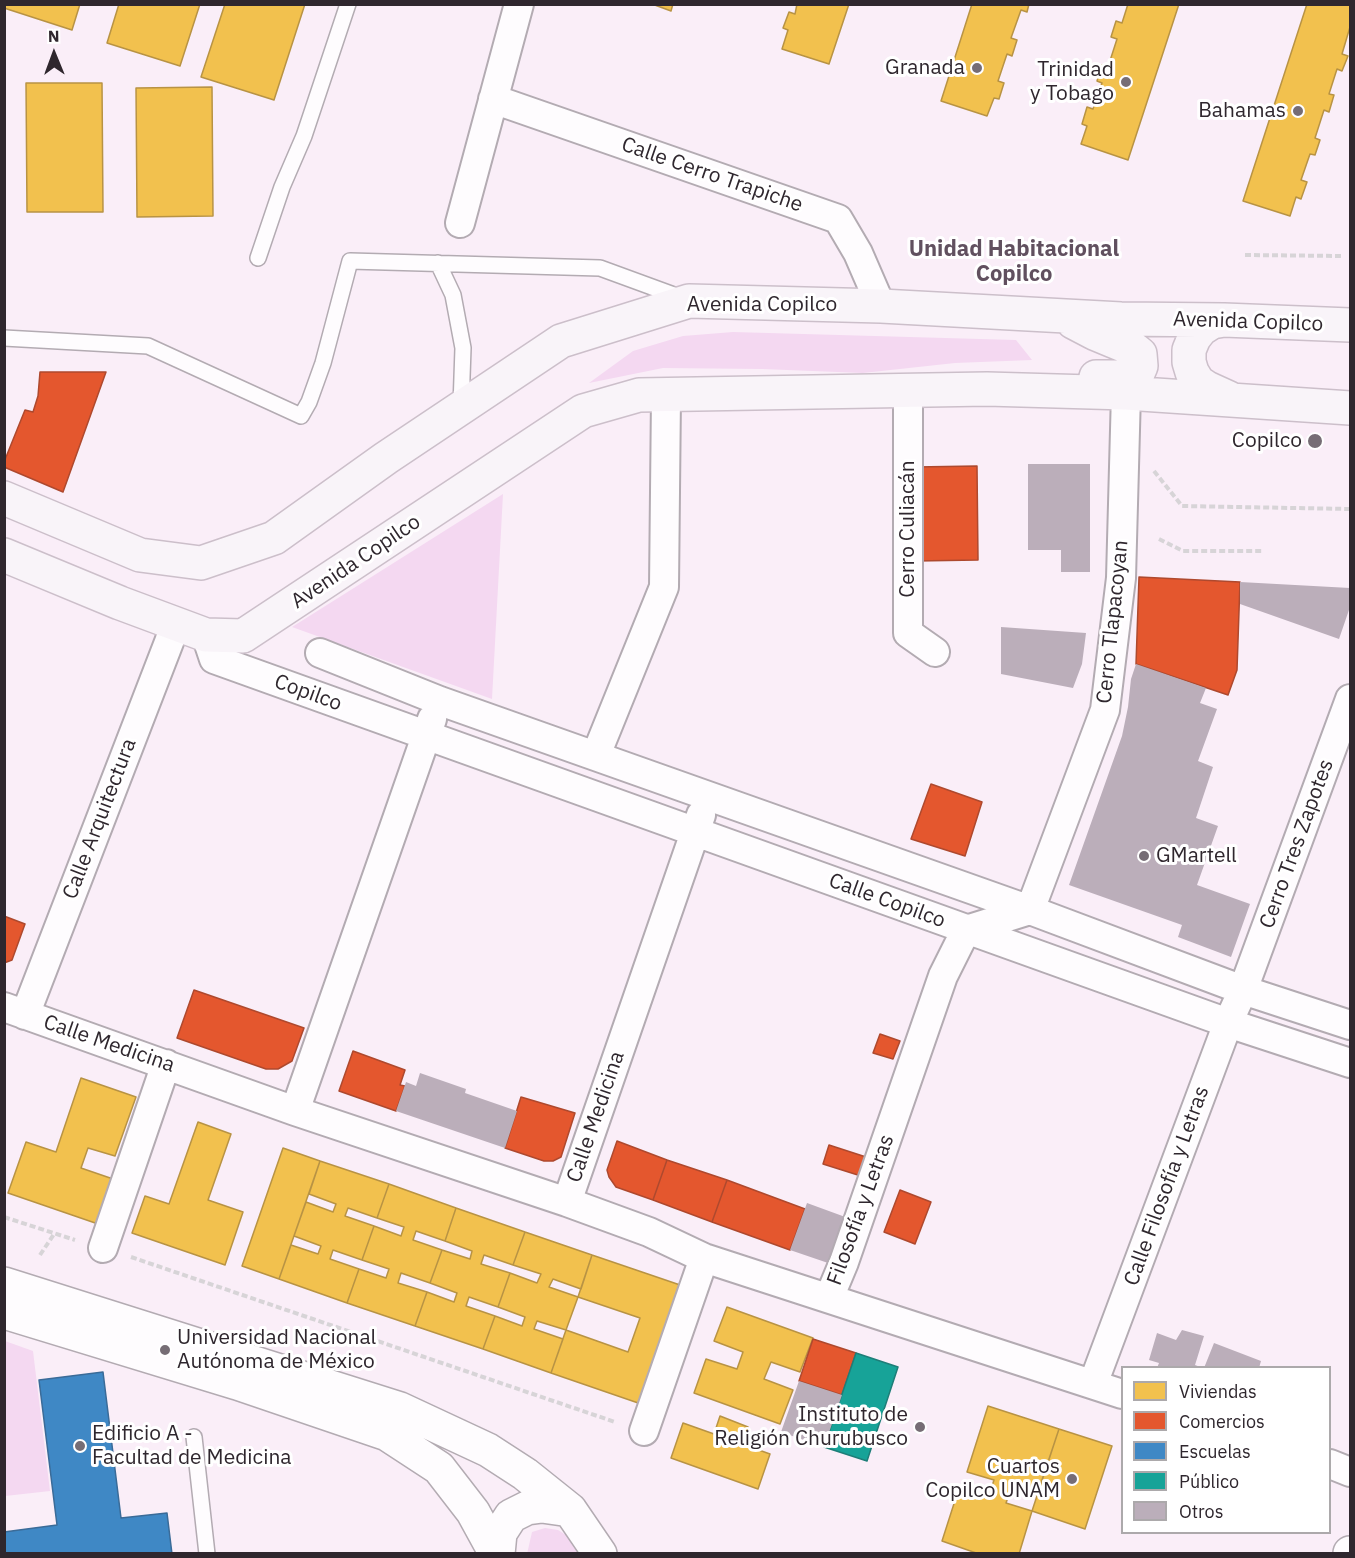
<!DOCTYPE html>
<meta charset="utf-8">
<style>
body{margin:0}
#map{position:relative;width:1355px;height:1558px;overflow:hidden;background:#faeef8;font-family:"IBM Plex Sans",sans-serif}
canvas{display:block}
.frame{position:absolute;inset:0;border:6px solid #2f272e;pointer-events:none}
.legend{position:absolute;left:1121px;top:1366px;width:210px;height:168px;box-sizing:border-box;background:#fff;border:2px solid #aca9ab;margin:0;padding:8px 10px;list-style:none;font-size:18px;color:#2f272e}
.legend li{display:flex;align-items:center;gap:12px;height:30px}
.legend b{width:30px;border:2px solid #aca9ab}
.north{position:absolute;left:24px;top:24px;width:60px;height:60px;-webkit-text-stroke:4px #fff;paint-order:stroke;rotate:359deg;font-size:16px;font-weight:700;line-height:24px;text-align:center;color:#2f272e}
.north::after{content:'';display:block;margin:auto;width:21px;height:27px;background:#2f272e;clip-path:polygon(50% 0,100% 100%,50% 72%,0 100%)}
</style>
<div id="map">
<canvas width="1355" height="1558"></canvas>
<div class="frame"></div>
<ul class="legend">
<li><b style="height:16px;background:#f2c14e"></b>Viviendas</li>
<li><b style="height:16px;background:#e4572e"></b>Comercios</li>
<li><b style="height:16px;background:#3f88c5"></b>Escuelas</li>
<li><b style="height:16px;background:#17a398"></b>Público</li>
<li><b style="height:16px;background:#bbaeba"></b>Otros</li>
</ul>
<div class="north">N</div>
</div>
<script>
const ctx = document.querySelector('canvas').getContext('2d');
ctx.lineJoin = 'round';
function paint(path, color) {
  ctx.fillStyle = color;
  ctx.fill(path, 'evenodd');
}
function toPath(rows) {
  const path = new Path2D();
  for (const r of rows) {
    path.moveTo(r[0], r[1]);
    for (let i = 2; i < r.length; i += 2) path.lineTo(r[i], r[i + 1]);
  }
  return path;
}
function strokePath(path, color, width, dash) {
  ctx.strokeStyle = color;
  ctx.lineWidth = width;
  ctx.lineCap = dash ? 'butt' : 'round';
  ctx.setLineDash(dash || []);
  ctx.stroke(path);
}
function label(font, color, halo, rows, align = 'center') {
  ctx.font = font + ' "IBM Plex Sans",sans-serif';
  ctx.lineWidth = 6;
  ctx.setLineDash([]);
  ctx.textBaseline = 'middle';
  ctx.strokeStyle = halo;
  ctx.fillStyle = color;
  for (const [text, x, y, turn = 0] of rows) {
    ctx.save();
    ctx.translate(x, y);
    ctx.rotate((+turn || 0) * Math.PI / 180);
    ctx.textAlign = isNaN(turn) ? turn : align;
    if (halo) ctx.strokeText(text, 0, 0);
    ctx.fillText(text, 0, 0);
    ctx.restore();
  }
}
paint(toPath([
 [733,332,1016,340,1032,360,955,363,863,373,762,369,663,368,589,383,633,351,683,336],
 [503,494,492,699,292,627],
 [5,1341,33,1351,50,1491,5,1496],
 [545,1528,558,1530,574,1540,584,1554,527,1554,532,1532]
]), '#f4d8f1');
const homes = toPath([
 [4,4,80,4,72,30,4,8,4,4],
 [119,4,200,4,180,66,107,43,119,4],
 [225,4,305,4,274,100,201,77,225,4],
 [652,4,673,4,671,11,652,4],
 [797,4,849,4,829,64,782,49,788,30,783,28,789,12,795,14,797,4],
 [972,4,1029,4,1027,12,1021,10,1011,38,1017,40,1012,56,1007,54,998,81,1004,83,999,99,994,98,987,116,941,101,972,4],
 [1128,4,1179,4,1128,160,1081,144,1087,126,1082,124,1087,107,1093,109,1102,83,1097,81,1102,65,1108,67,1117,39,1111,37,1116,21,1122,23,1128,4],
 [1307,4,1350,4,1350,27,1342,54,1348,56,1342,71,1337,69,1329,94,1334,95,1329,112,1324,110,1315,138,1320,140,1315,155,1310,154,1301,180,1307,182,1301,199,1296,197,1290,216,1243,201,1307,4],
 [26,83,102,83,103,212,27,212,26,83],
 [212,87,213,216,137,217,136,88,212,87],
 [81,1078,136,1097,115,1156,88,1148,81,1168,116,1180,101,1225,8,1193,26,1142,56,1152,81,1078],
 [198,1122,231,1134,208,1200,243,1212,225,1265,132,1233,145,1196,169,1204,198,1122],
 [283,1148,320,1161,279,1279,242,1266,283,1148],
 [320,1161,389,1184,377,1218,348,1208,345,1216,374,1226,362,1260,333,1250,330,1259,359,1269,347,1303,279,1279,291,1245,318,1254,321,1246,294,1236,306,1202,333,1212,336,1204,309,1194,320,1161],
 [389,1184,456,1208,445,1241,416,1231,413,1240,442,1250,430,1283,401,1273,398,1283,427,1292,415,1326,347,1303,359,1269,386,1278,389,1269,362,1260,374,1226,401,1236,404,1227,377,1218,389,1184],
 [456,1208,525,1232,513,1265,484,1255,481,1264,510,1273,498,1307,469,1297,466,1306,495,1316,483,1349,415,1326,427,1292,454,1302,457,1293,430,1283,442,1250,470,1259,472,1251,445,1241,456,1208],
 [525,1232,592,1255,581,1289,553,1279,549,1287,578,1297,566,1330,537,1321,534,1329,563,1339,551,1373,483,1349,495,1316,522,1326,525,1317,498,1307,510,1273,537,1283,541,1274,513,1265,525,1232],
 [592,1255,686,1287,644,1405,551,1373,566,1330,628,1352,640,1318,578,1297,592,1255],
 [727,1307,813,1338,800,1372,771,1362,764,1379,793,1390,780,1424,694,1393,706,1359,737,1369,743,1352,714,1341,727,1307],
 [988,1406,1059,1429,1037,1495,1012,1486,1006,1503,1032,1511,1019,1554,979,1554,942,1541,959,1488,988,1498,994,1480,967,1472,988,1406],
 [720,1416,748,1427,742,1444,770,1454,758,1489,671,1458,683,1423,714,1434,720,1416],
 [1059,1429,1112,1446,1085,1529,1032,1511,1059,1429]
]);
paint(homes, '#f2c14e');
strokePath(homes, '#b89344', 1.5);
const shops = toPath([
 [40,372,106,372,63,492,4,467,4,462,25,410,33,412,38,396,40,372],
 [977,466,978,560,916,561,915,467,977,466],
 [1139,577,1240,582,1237,670,1228,695,1136,664,1139,577],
 [931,784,982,802,965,856,911,839,931,784],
 [4,916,25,924,12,960,4,963,4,916],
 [194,990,304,1028,292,1061,278,1069,266,1069,177,1038,194,990],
 [880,1034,900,1041,893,1059,873,1053,880,1034],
 [353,1051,405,1070,400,1085,405,1086,396,1111,339,1091,353,1051],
 [521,1097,575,1113,561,1157,553,1161,544,1161,505,1148,521,1097],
 [617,1141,667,1160,653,1200,616,1187,609,1177,607,1170,617,1141],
 [829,1145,866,1157,861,1176,823,1164,829,1145],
 [667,1160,727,1180,712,1222,653,1200,667,1160],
 [727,1180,805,1209,790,1250,712,1222,727,1180],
 [900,1190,931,1202,915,1244,884,1232,900,1190],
 [813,1339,856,1353,842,1395,799,1381,813,1339]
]);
paint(shops, '#e4572e');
strokePath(shops, '#ae492e', 1.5);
const schools = toPath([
 [103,1372,121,1518,167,1513,172,1554,4,1554,4,1532,57,1525,39,1380,103,1372]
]);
paint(schools, '#3f88c5');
strokePath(schools, '#3a6b98', 1.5);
const public = toPath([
 [856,1353,898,1367,867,1461,824,1447,856,1353]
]);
paint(public, '#17a398');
strokePath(public, '#1e7e78', 1.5);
paint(toPath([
 [1028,464,1090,464,1090,572,1061,572,1061,550,1028,550],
 [1240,582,1350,588,1350,607,1339,639,1240,604],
 [1001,627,1086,633,1082,664,1073,688,1001,674],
 [1136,664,1206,688,1200,703,1217,709,1198,761,1213,767,1196,818,1218,826,1197,885,1250,904,1231,957,1178,937,1182,925,1069,885,1122,736,1128,707,1131,679],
 [420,1073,466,1089,465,1093,517,1111,505,1148,396,1111,406,1082,416,1086],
 [807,1203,848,1218,831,1264,790,1250],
 [1182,1330,1204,1336,1195,1365,1203,1368,1157,1368,1159,1363,1149,1360,1157,1333,1176,1340],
 [1214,1343,1261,1361,1259,1368,1204,1368],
 [799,1381,842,1395,824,1447,781,1432]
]), '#bbaeba');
const lane = toPath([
 [258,258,282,187,304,136,348,4],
 [438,263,453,295,463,348,461,406],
 [4,338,148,346,301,416,309,402,323,363,350,261,600,268,682,298],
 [194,1437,207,1554]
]);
const street = toPath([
 [493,99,838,219,858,253,881,306],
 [460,223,519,4],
 [908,391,908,633,935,652],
 [206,635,214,659,1228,1023,1350,1063],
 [320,653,440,701,1030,910,1243,990,1350,1025],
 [596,755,664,587,666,396],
 [4,1007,295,1111,567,1202,649,1232,704,1258,1122,1394],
 [25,1015,176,624],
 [295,1111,432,719],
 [567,1202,701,815],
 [103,1248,166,1064],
 [829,1298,844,1262,943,976,966,930,1030,910,1105,710,1121,578,1126,393],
 [1093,1384,1228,1023,1243,990,1350,699],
 [644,1431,704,1258],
 [1330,1464,1350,1472]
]);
const secondary = toPath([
 [4,1284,400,1409,488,1450,525,1474,570,1510,600,1554],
 [4,1312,237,1383,387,1434,439,1468,473,1512,496,1554],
 [498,1554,500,1533,511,1516,527,1508,542,1506,570,1510],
 [1350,1554,1350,1553]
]);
const primary = toPath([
 [1224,320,1212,322,1201,329,1194,338,1189,350,1189,362,1192,372,1198,382,1207,388,1229,398],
 [1073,322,1094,333,1135,350,1140,354,1141,366,1138,373,1131,377,1096,377],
 [4,498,140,555,201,563,274,538,386,458,561,341,689,301,881,306,1121,319,1224,320,1350,325],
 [4,555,120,603,206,635,243,636,583,411,639,395,987,389,1126,393,1350,408]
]);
strokePath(lane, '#b3abb2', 18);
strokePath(street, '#b3abb2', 32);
strokePath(secondary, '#b3abb2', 36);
strokePath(primary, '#ccbfca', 36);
strokePath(toPath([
 [1245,255,1342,256],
 [1154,471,1182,506,1350,509],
 [1159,539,1183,551,1263,551],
 [4,1217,75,1240],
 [40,1255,54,1234],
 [131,1257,615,1422]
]), '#d7d4d7', 4, [6, 3]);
strokePath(lane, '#fefcfe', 15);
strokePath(street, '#fefcfe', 28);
strokePath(secondary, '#fefcfe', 33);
strokePath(primary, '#f9f4f9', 33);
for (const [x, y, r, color] of [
 [977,68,6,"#766d75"],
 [1126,82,6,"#766d75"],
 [1298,111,6,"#766d75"],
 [1315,441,8,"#766d75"],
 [1144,856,6,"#766d75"],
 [165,1350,6,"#766d75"],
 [920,1427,6,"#766d75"],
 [80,1446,6,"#766d75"],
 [1072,1479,6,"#766d75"]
]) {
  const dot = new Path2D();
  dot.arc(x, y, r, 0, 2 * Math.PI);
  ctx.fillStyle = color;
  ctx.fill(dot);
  strokePath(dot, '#fff', 2);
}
label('21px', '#2f272e', '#fff', [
 ["Granada",965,68],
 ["Trinidad",1114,70],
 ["y Tobago",1114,94],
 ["Bahamas",1286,111],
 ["Copilco",1302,441],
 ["GMartell",1156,856,"left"],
 ["Universidad Nacional",177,1338,"left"],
 ["Autónoma de México",177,1362,"left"],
 ["Instituto de",908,1415],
 ["Religión Churubusco",908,1439],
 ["Edificio A -",92,1434,"left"],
 ["Facultad de Medicina",92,1458,"left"],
 ["Cuartos",1060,1467],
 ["Copilco UNAM",1060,1491]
], 'right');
label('21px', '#2f272e', '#fff', [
 ["Calle Cerro Trapiche",712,175,19],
 ["Avenida Copilco",762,305],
 ["Avenida Copilco",1248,322,2],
 ["Cerro Culiacán",908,529,-90],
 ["Avenida Copilco",356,562,-34],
 ["Cerro Tlapacoyan",1113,622,-84],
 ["Copilco",308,693,20],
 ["Calle Arquitectura",100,819,-69],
 ["Cerro Tres Zapotes",1297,844,-70],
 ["Calle Copilco",887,901,20],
 ["Calle Medicina",109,1044,19],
 ["Calle Medicina",596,1117,-71],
 ["Calle Filosofía y Letras",1167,1186,-70],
 ["Filosofía y Letras",861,1210,-70]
]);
label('bold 22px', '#61505f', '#fff', [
 ["Unidad Habitacional",1014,250],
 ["Copilco",1014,275]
]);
</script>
